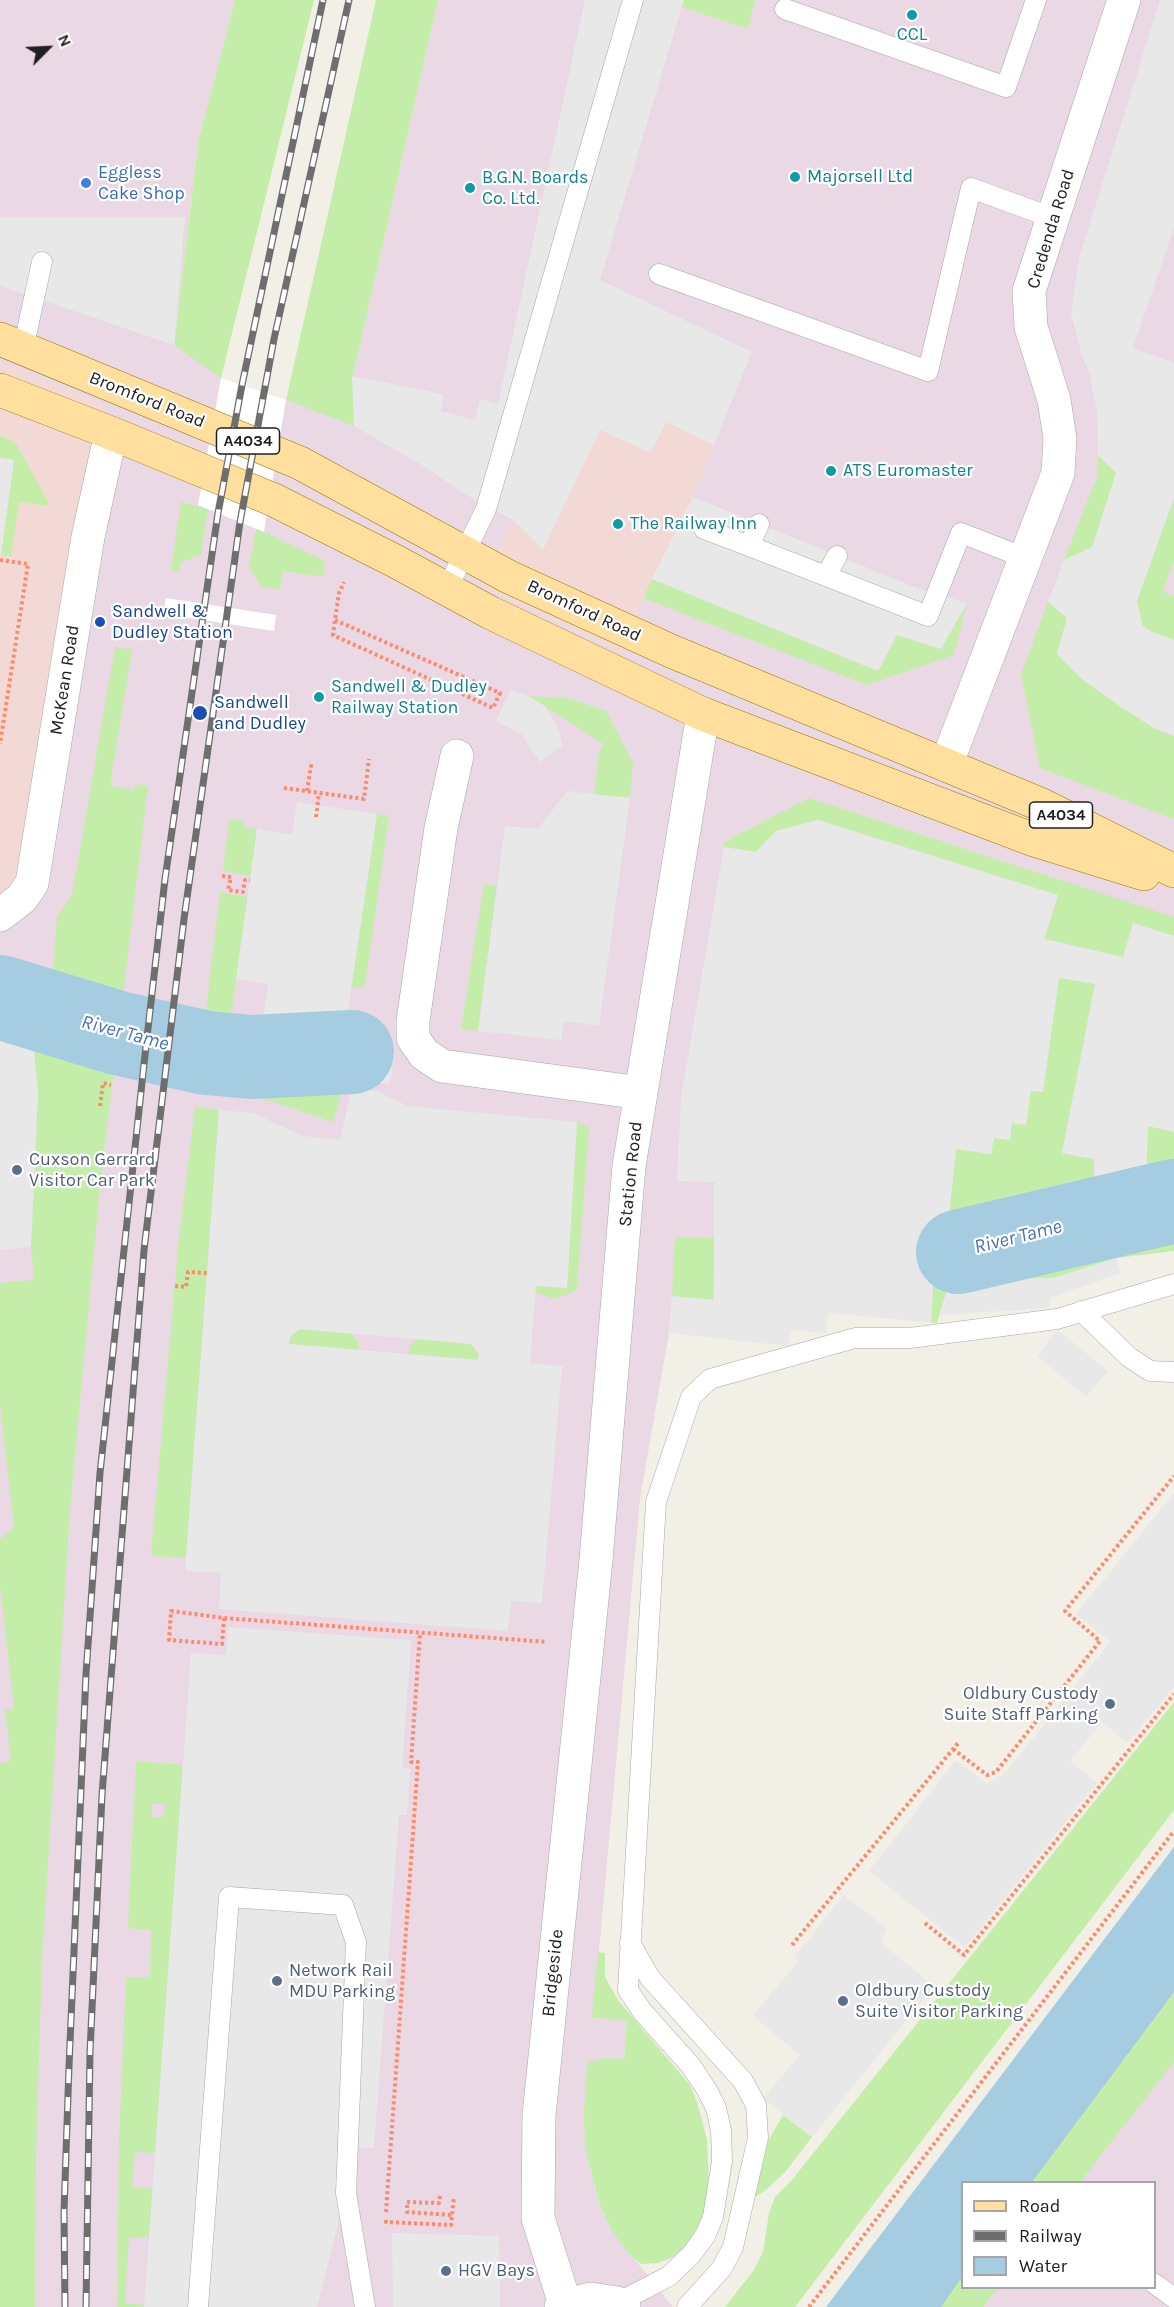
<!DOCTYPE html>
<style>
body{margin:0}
#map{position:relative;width:1174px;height:2307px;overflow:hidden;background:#f1efe6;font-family:Karla,sans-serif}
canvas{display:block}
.legend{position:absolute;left:961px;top:2181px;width:195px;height:108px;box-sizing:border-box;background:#fff;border:2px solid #a6a6a6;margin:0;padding:8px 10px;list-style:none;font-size:18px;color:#202020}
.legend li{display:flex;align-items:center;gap:12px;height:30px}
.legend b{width:30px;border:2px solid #a6a6a6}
.north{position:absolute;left:18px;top:18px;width:60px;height:60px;-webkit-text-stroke:4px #fff;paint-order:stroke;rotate:66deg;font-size:16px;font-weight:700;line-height:24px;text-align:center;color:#202020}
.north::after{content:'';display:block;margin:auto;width:21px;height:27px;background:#202020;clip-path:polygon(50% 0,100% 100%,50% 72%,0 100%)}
</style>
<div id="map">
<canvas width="1174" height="2307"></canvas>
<ul class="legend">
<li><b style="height:8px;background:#ffdf9d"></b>Road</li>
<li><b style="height:8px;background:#6e6e6e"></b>Railway</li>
<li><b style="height:16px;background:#a5cce0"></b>Water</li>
</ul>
<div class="north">N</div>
</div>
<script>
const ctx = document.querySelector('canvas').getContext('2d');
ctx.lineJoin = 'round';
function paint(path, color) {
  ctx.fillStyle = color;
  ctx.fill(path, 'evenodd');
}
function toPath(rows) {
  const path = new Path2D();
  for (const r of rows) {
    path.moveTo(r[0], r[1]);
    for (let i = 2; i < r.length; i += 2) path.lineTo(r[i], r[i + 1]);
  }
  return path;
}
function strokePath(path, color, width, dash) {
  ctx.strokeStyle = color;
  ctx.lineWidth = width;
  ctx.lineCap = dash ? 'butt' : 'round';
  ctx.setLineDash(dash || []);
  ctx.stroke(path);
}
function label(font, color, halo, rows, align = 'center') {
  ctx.font = font + ' Karla,sans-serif';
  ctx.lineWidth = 4.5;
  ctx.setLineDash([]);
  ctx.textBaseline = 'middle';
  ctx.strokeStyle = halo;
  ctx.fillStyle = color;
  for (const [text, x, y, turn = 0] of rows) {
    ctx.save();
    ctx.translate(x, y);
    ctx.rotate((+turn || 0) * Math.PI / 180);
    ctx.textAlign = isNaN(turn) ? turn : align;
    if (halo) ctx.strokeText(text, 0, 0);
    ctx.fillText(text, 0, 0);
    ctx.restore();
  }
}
paint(toPath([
 [600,280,752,352,693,497,643,598,621,652,483,587,513,520],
 [0,363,102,404,111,433,32,883,0,915]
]), '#f2d9d5');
paint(toPath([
 [0,0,235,0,199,138,174,344,221,378,286,400,353,376,438,0,1174,0,1174,1174,979,1177,937,1323,672,1297,669,1333,640,1498,593,2017,627,2020,624,2059,606,2058,585,2149,600,2207,612,2231,673,2307,0,2307,0,915,22,898,111,433,102,404,0,363],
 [600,281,751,352,693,497,643,598,621,652,483,587,513,520],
 [1174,1911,1174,2307,876,2307,962,2190,962,2288,1154,2288,1154,2182,968,2182]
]), '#ead8e5');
paint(toPath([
 [235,0,314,0,221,378,174,345,199,138],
 [376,0,438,0,353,376,354,426,286,400],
 [684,0,755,0,748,29,682,7],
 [0,436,15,442,49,503,48,506,19,502,11,557,1,555,14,460,0,458],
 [1098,455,1117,473,1092,547,1064,560,1097,477],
 [1174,498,1174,560,1163,592,1174,596,1174,640,1152,632,1142,625,1137,601],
 [181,502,208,509,201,555,181,562,179,572,171,571,171,569],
 [256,528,325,561,323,577,283,571,280,590,261,586,249,569],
 [652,579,878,671,897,635,941,649,967,603,954,655,867,685,643,598],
 [1048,602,1067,618,1057,654,1082,679,1118,705,1154,728,1174,736,1174,819,1040,768,1021,674],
 [115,647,132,650,110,786,134,790,136,784,148,786,100,1187,70,1509,42,1960,36,2154,35,2307,0,2307,0,1764,11,1760,5,1710,14,1708,0,1586,0,1539,14,1528,0,1404,0,1283,34,1280,31,1247,38,1092,34,1050,52,986,57,916,72,895],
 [528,696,569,698,606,711,633,763,630,798,594,795,599,751,604,744],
 [809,798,1174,917,1174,936,1133,923,1123,957,1044,939,1058,896,776,831,756,852,724,847,724,842],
 [377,814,389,816,365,986,351,988],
 [229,819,243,821,243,827,257,829,251,876,223,871],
 [484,884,497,886,478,1031,461,1029],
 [220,892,248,897,228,1036,238,1039,357,1039,333,1122,198,1077],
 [0,970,15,975,0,1021],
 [1059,977,1095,984,1062,1153,1094,1159,1094,1201,1148,1126,1174,1132,1174,1251,1116,1258,1054,1278,950,1281,937,1323,931,1322,933,1285,942,1285,956,1149,993,1138,1011,1123,1031,1091,1043,1092],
 [195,1107,219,1110,186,1558,151,1556,178,1247],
 [577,1122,589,1128,577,1289,569,1294,553,1299,536,1292,536,1286,567,1288],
 [675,1237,715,1238,713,1301,672,1296],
 [300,1329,350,1333,359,1342,358,1350,288,1344,290,1337],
 [417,1339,471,1344,479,1354,478,1360,409,1354,409,1347],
 [1174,1702,1174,1810,795,2307,725,2307,754,2270,763,2252,769,2213,775,2197,791,2181],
 [136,1761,183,1765,155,2153,135,2152,132,2187,153,2189,149,2238,129,2237,125,2303,144,2305,144,2307,117,2307,119,2139,126,1977,150,1977,151,1930,128,1928],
 [152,1804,165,1804,164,1817,152,1817],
 [598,1952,605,1953,605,1977,618,2000,690,2085,697,2102,707,2140,709,2186,702,2220,685,2247,673,2257,658,2263,641,2264,628,2253,612,2231,600,2206,585,2149,584,2113,587,2062,606,2058,624,2059,627,2021,592,2017],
 [1174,1992,1174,2062,1080,2182,1032,2182],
 [783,2115,812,2137,786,2171,766,2190,755,2197,768,2141],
 [962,2277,962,2288,998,2288,983,2307,941,2307]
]), '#c4edaa');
paint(toPath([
 [585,0,684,0,600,280,752,352,714,445,666,422,651,453,600,430,543,550,513,520,463,493,422,465,354,426,352,376,443,394,441,411,475,420,480,399,498,404],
 [1160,0,1174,0,1174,228,1133,348,1174,363,1174,498,1137,601,1142,625,1152,632,1174,640,1174,736,1154,728,1118,705,1082,679,1057,654,1067,618,1048,602,1064,560,1092,547,1116,473,1098,455,1097,413,1089,372,1082,356,1071,314,1079,258],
 [0,217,185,217,174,345,0,286],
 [0,458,14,460,1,555,0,555],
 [693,497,912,586,967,603,941,649,897,635,878,671,652,579],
 [511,690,528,696,545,706,559,730,562,746,540,762,521,734,496,721],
 [567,791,630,798,599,1026,564,1021,561,1040,478,1031,505,826,538,829],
 [297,802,377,814,344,1038,260,1039,268,984,236,979,257,829,292,835],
 [818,820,1058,895,1044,939,1123,957,1133,923,1174,936,1174,1132,1148,1126,1146,1183,1094,1202,1094,1159,1062,1153,1095,984,1059,978,1043,1092,1031,1091,1026,1125,1012,1123,1010,1140,994,1138,991,1154,956,1149,942,1285,933,1285,931,1322,828,1313,826,1333,791,1330,789,1346,669,1333,672,1296,714,1300,714,1182,677,1181,681,1097,724,847,756,852,776,831],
 [0,1021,39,1033,34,1050,38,1092,31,1247,0,1250],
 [365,1046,395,1050,390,1084,360,1080],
 [352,1088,376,1091,408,1106,577,1122,567,1288,536,1286,530,1363,562,1366,542,1603,511,1601,508,1631,219,1609,221,1573,185,1571,219,1110,253,1113,303,1136,340,1140],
 [300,1329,471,1344,479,1354,478,1360,289,1344,290,1337],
 [1116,1258,1121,1273,1052,1297,1049,1308,939,1315,950,1281,1054,1278],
 [1058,1330,1108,1371,1086,1397,1037,1356],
 [1174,1493,1174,1687,1128,1743,1102,1722,1070,1761,1097,1783,965,1948,869,1871,956,1760,987,1784,1006,1772,1110,1642,1076,1614],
 [228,1627,411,1640,402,1768,410,1769,407,1815,399,1815,374,2148,347,2147,346,2193,317,2307,144,2307,191,1653,226,1655],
 [844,1895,887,1929,884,1934,883,1944,934,1986,812,2137,763,2098,800,2055,753,2016,798,1961,794,1957],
 [392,2233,499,2236,500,2307,393,2307]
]), '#e8e8e8');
paint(toPath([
 [1174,1847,1174,1992,1032,2182,962,2182,962,2277,941,2307,826,2307]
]), '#a5cce0');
paint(toPath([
 [221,378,286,400,264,532,198,505],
 [166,598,276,615,274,631,163,614],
 [15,975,52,986,39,1033,0,1021],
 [121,1007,204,1031,198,1077,115,1057]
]), '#fff');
strokePath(toPath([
 [0,997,118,1033,206,1053,252,1057,352,1052],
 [958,1252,1174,1201]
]), '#a5cce0', 84);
const lane = toPath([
 [785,9,1006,87,1036,0],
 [659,274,928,371,971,188,1053,218],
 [23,349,42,262],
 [704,529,749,546,759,524],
 [749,546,826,576,837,556],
 [826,576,928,616,961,533,1025,558],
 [447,589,486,509,633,0],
 [1081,1311,1129,1357,1150,1371,1174,1372],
 [630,1943,650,1978,743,2081,756,2105,758,2138,733,2247,722,2268,687,2307],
 [1155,2284,1174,2298],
 [617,2303,669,2276,691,2255,705,2236,713,2217,722,2161,721,2130,716,2108,707,2090,691,2066,642,2011,628,1990,656,1502,691,1397,710,1379,855,1338,910,1338,1057,1319,1174,1284],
 [198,2307,229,1897,343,1905,356,1942,346,2193,365,2307]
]);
const street = toPath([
 [457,756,441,828,413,1021,413,1038,424,1054,442,1066,641,1093],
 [946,765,1058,473,1060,438,1054,400,1031,327,1029,291,1124,0],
 [0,915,22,898,32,883,88,537,111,433],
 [565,2304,538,2218,539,2115,596,1560,629,1166,703,714],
 [561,2307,591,2299,617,2303,624,2307]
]);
const primary = toPath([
 [0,339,300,463,509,577,671,651,1042,805,1174,871],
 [0,390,111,433,274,500,395,561,491,613,703,714,1034,840,1144,874]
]);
strokePath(lane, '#a7a7a7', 21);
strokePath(street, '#a7a7a7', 34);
strokePath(primary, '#9c7900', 34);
strokePath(toPath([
 [0,560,28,564,0,744],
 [335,620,500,693,493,708,333,635,335,620,339,593,344,582],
 [284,788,364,799,369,759],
 [307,791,311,766,315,767],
 [316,817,319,793],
 [222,876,231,877,228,890,243,892,245,880,250,880],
 [100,1106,103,1083,111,1085],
 [175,1286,186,1287,188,1272,207,1273],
 [224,1618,222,1644,169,1640,171,1611,224,1618,547,1642],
 [953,1749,987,1775,996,1772,1100,1641,1065,1611,1174,1476],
 [925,1923,964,1955,1174,1694],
 [792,1945,958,1743],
 [440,2196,439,2203,407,2202,407,2212,452,2215],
 [386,2212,418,1762,411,1762,420,1633],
 [386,2220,386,2222,451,2225,454,2197],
 [809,2307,1174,1831]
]), '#ff8969', 4, [3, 3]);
strokePath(lane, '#fff', 20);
strokePath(street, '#fff', 33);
strokePath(primary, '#ffdf9d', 33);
const rail = toPath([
 [65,2307,64,2212,69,2066,86,1674,100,1473,144,1064,165,879,218,513,242,385,323,0],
 [86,2307,90,2052,102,1795,144,1250,184,919,240,522,274,339,349,0]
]);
strokePath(rail, '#6e6e6e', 7);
strokePath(rail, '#fff', 4.5, [14]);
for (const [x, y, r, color] of [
 [912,15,6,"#0f9aa8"],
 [795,177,6,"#0f9aa8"],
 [86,183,6,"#3f7fe0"],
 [470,188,6,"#0f9aa8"],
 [831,471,6,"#0f9aa8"],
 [618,524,6,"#0f9aa8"],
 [100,622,6,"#1a4fb4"],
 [319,697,6,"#0f9aa8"],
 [200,713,8,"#1a4fb4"],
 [17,1170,6,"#5c6f8a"],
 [1110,1704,6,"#5c6f8a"],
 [277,1981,6,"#5c6f8a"],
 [843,2001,6,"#5c6f8a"],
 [446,2271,6,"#5c6f8a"]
]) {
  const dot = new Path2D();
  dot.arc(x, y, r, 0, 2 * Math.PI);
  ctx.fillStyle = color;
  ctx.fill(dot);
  strokePath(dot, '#fff', 2);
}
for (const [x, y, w] of [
 [248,441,63],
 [1061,815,63]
]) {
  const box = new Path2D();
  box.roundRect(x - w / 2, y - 13, w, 26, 4.5);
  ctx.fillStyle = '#fff';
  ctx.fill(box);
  strokePath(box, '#202020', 1.5);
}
label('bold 16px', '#202020', null, [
 ["A4034",248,441],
 ["A4034",1061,815]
]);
label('18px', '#0d838f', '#fff', [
 ["CCL",912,35,"center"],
 ["Majorsell Ltd",807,177],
 ["B.G.N. Boards",482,178],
 ["Co. Ltd.",482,199],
 ["ATS Euromaster",843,471],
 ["The Railway Inn",630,524],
 ["Sandwell & Dudley",331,687],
 ["Railway Station",331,708]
], 'left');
label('18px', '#366cbe', '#fff', [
 ["Eggless",98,173],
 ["Cake Shop",98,194]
], 'left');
label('18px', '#202020', '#fff', [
 ["Credenda Road",1051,229,-73],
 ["Bromford Road",147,400,22],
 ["Bromford Road",584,611,25],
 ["McKean Road",65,680,-81],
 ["Station Road",631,1174,-84],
 ["Bridgeside",553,1973,-84]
]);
label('18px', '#164399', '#fff', [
 ["Sandwell &",112,612],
 ["Dudley Station",112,633],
 ["Sandwell",214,703],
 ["and Dudley",214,724]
], 'left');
label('18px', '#4e5e75', '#fff', [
 ["Cuxson Gerrard",29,1160],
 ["Visitor Car Park",29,1181],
 ["Oldbury Custody",1098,1694,"right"],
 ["Suite Staff Parking",1098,1715,"right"],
 ["Network Rail",289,1971],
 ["MDU Parking",289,1992],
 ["Oldbury Custody",855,1991],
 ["Suite Visitor Parking",855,2012],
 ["HGV Bays",458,2271]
], 'left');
label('italic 20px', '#4772b5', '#fff', [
 ["River Tame",125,1033,15],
 ["River Tame",1018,1237,-14]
]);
</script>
